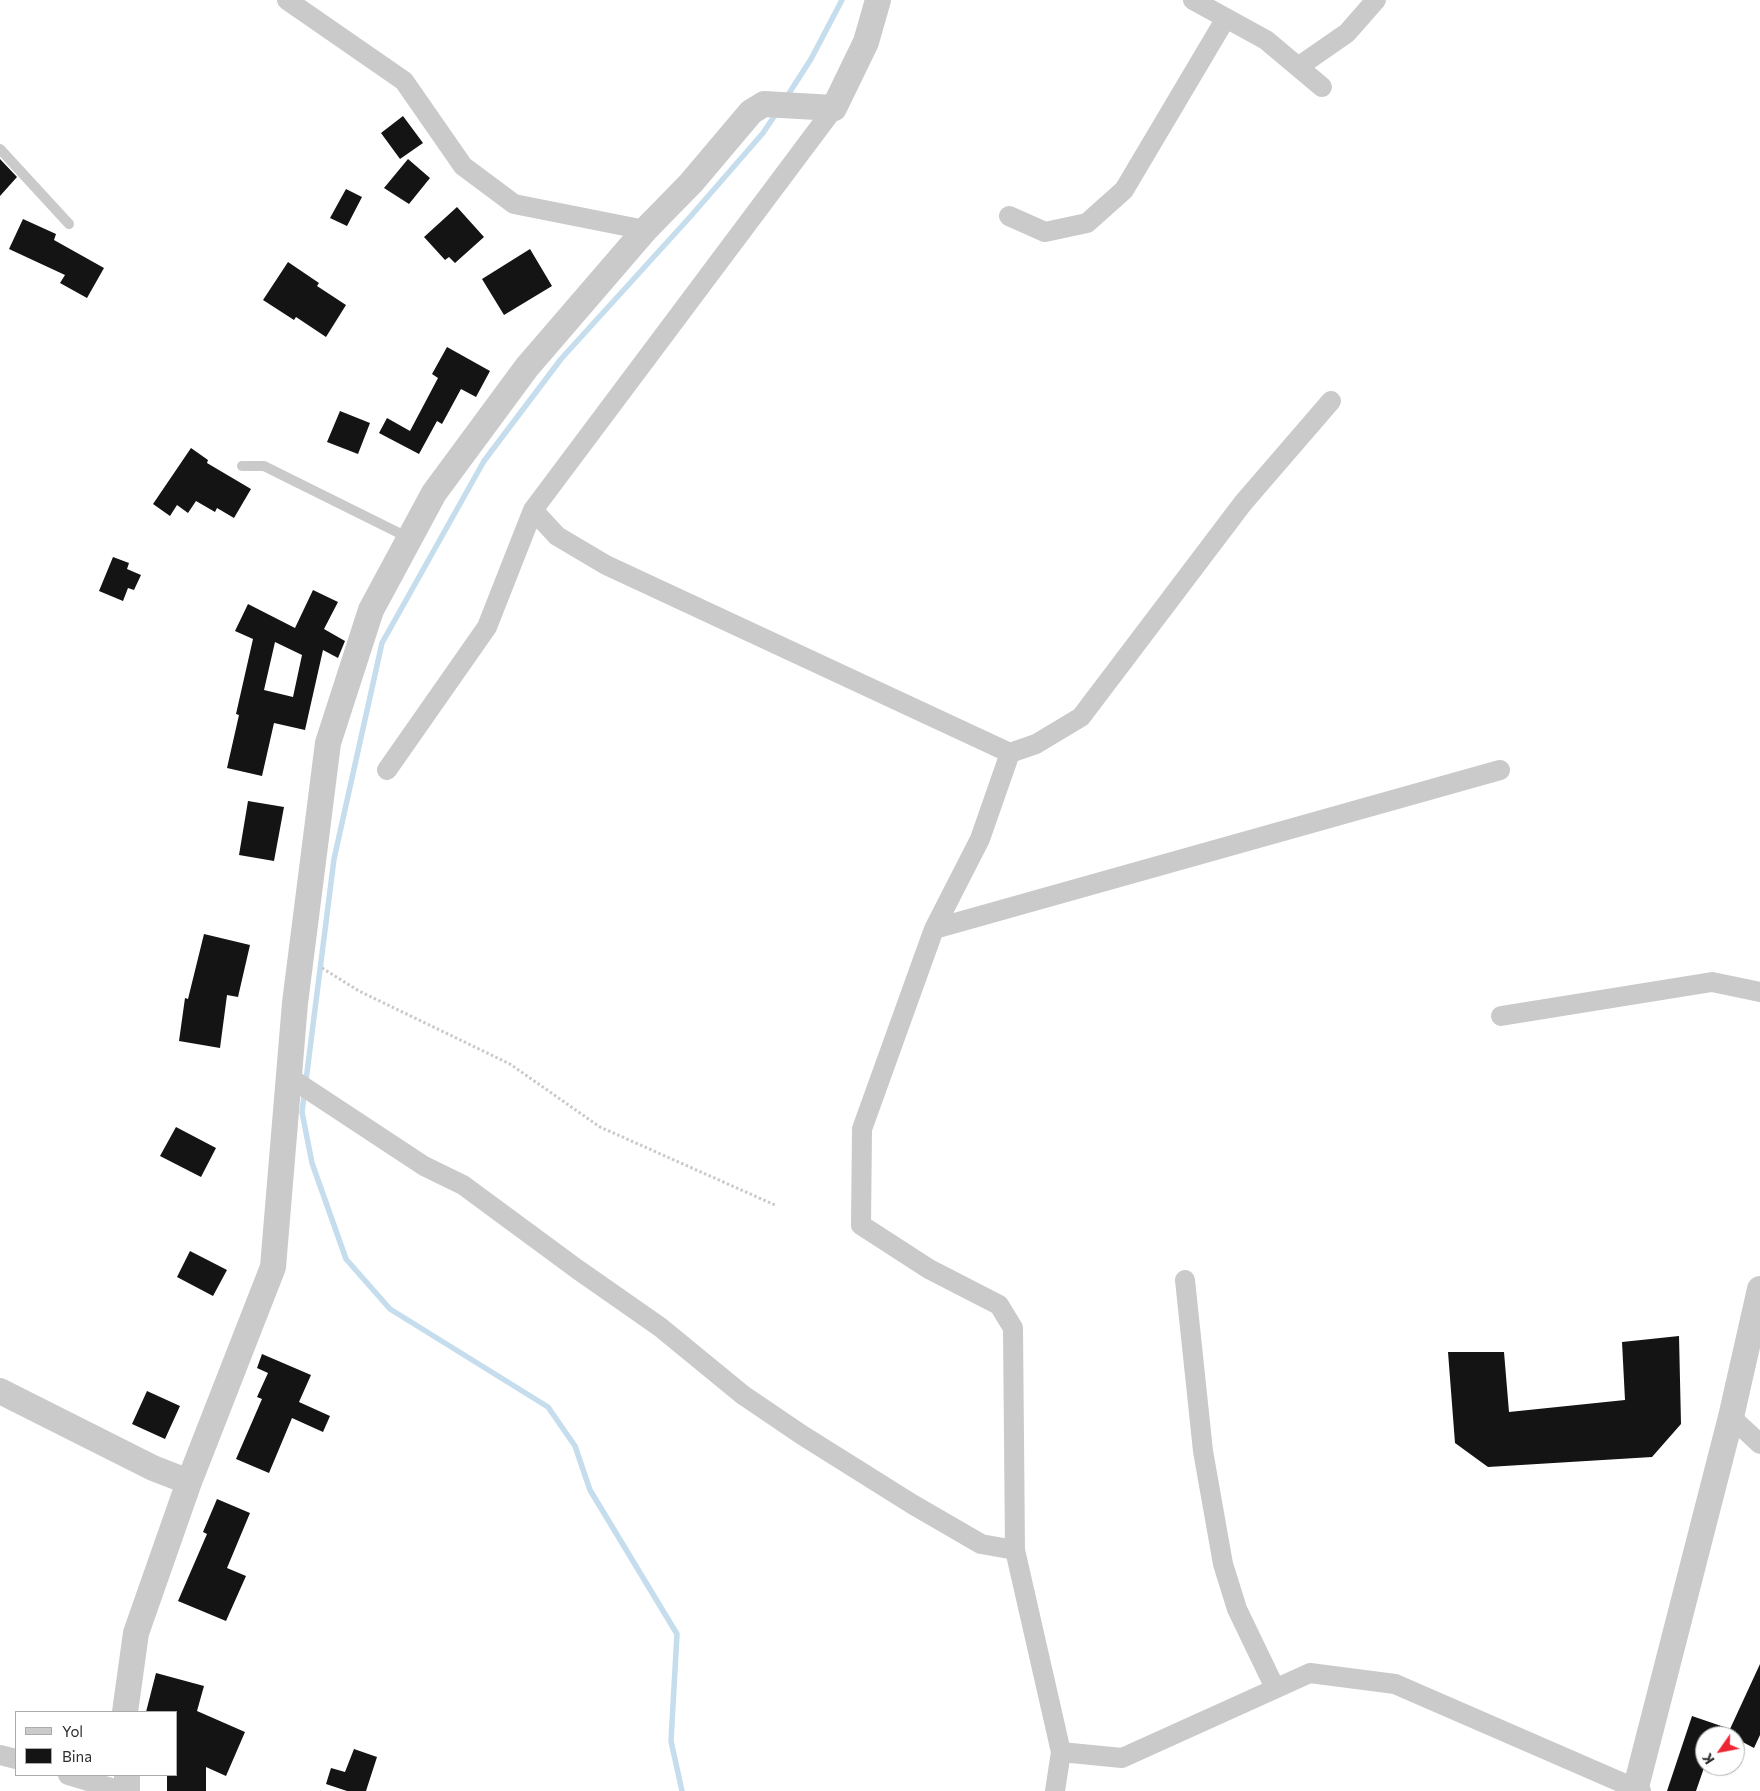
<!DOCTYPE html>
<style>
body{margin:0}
#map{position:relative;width:1760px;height:1791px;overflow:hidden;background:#fff;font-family:Commissioner,sans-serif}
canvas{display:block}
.legend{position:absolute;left:15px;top:1711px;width:162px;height:65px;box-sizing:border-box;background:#fff;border:1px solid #ababab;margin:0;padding:6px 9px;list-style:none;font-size:15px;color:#2d2d2d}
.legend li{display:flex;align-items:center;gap:10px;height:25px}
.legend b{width:25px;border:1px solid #ababab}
.north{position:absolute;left:1695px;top:1726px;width:50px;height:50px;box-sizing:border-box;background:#fff;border:1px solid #ababab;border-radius:50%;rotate:237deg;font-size:14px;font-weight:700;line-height:20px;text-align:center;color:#2d2d2d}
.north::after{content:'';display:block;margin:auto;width:18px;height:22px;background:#ef2532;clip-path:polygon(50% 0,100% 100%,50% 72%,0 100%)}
</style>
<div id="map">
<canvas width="1760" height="1791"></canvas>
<ul class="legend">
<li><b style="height:6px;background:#cacaca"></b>Yol</li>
<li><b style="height:14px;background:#141414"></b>Bina</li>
</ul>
<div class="north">K</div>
</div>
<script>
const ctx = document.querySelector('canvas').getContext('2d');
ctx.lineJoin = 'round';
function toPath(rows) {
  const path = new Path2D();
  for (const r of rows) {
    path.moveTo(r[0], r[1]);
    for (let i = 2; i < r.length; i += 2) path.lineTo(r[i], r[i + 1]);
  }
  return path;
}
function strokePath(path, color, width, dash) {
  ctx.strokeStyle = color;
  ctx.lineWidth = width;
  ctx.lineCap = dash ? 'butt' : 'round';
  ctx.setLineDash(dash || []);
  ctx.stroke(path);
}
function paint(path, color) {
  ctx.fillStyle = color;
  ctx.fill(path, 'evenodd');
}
strokePath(toPath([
 [786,98,811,59,842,0],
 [682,1791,671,1741,677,1634,590,1490,575,1446,548,1407,390,1309,346,1259,312,1163,302,1112,334,859,382,643,484,461,561,359,690,217,763,133,777,112]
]), '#c5dded', 5.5);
paint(toPath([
 [403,116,423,143,400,159,381,133],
 [0,159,17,177,0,196],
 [408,159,430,178,409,204,384,188],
 [346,189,362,197,347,226,330,218],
 [457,207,484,237,455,263,449,257,445,260,424,237],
 [23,219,56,234,54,240,104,268,87,298,60,283,65,275,9,249],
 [530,249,552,286,504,315,482,279],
 [288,262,319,283,317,286,346,305,326,337,296,317,294,320,263,300],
 [447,347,490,371,476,397,461,389,442,424,437,421,419,454,379,433,387,418,410,431,438,378,432,374],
 [340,411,370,423,358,454,327,442],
 [191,448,208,460,207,463,251,489,234,518,217,508,215,512,196,501,188,513,177,505,170,516,153,504],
 [113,557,129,563,127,569,141,575,134,590,128,588,123,601,99,591],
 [313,590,338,602,324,629,345,641,338,658,323,650,305,730,274,723,262,776,227,768,239,715,236,714,253,639,235,631,248,604,295,628],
 [275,642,302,655,293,697,264,690],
 [248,801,284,807,274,861,239,855],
 [204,934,250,945,238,997,227,995,220,1048,179,1041,185,998,188,999],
 [176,1127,216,1148,201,1177,160,1156],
 [190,1251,227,1270,213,1296,177,1277],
 [1679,1336,1681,1424,1652,1457,1488,1467,1455,1443,1448,1352,1504,1352,1509,1412,1625,1400,1622,1342],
 [262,1354,311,1375,299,1402,330,1416,323,1432,292,1418,269,1473,236,1459,262,1399,257,1397,268,1373,257,1368],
 [147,1391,180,1406,165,1439,132,1424],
 [217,1499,250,1513,227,1568,246,1576,226,1621,178,1601,207,1534,203,1532],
 [1760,1664,1760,1735,1754,1748,1735,1738,1735,1736,1705,1736,1705,1765,1696,1791,1667,1791,1692,1716,1730,1729],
 [156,1673,204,1686,197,1711,245,1732,226,1776,206,1767,206,1791,167,1791,167,1775,176,1775,176,1712,146,1712],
 [354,1749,377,1757,366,1791,347,1791,326,1784,331,1768,345,1772]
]), '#141414');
strokePath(toPath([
 [322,968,359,991,510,1064,600,1127,775,1205]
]), '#cacaca', 3, [2.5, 2.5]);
strokePath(toPath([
 [0,149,69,224],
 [242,466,264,466,409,538]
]), '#cacaca', 10);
strokePath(toPath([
 [287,0,404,81,463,166,514,204,645,230],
 [1193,0,1266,40,1322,87],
 [1298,67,1347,33,1376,0],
 [834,108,533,510,557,536,606,565,1010,753,980,839,934,929,862,1129,861,1225,929,1269,999,1305,1013,1328,1015,1550,1061,1752,1055,1791],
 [1009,216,1045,232,1087,223,1124,190,1226,18],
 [1010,753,1036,744,1081,717,1243,503,1331,401],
 [387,770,487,627,533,510],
 [934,929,1500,770],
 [1501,1016,1712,982,1760,992],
 [289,1077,424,1166,463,1185,577,1269,660,1327,743,1395,802,1435,912,1504,981,1544,1015,1550],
 [1185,1280,1203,1451,1223,1564,1237,1609,1275,1688],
 [1731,1417,1760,1444],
 [1061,1752,1122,1758,1310,1673,1395,1684,1641,1791],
 [0,1755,16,1759],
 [68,1775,122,1791]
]), '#cacaca', 20);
strokePath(toPath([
 [0,1391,153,1468,189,1482],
 [125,1712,136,1633,189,1482,273,1267,295,1003,328,743,371,610,434,493,527,367,645,230,691,183,751,112,764,104,834,108,866,42,878,0],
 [127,1775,127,1791],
 [1635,1791,1731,1417,1760,1289]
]), '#cacaca', 26);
</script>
